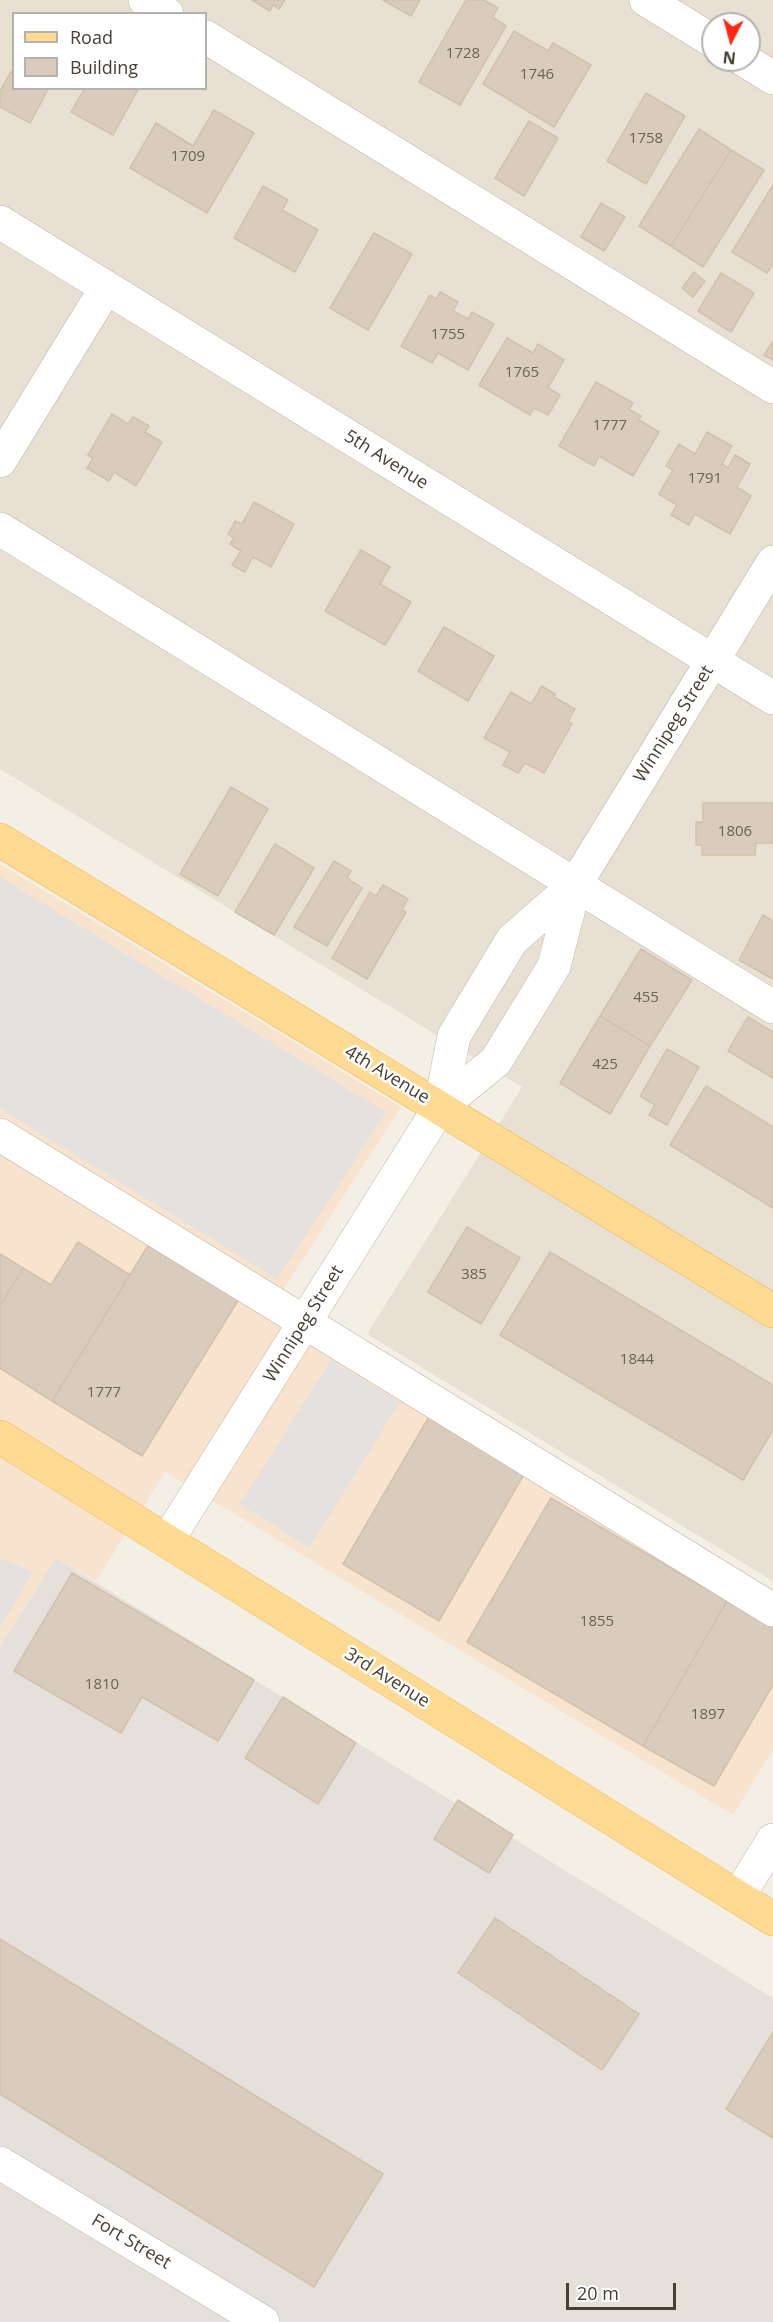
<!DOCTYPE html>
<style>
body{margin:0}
#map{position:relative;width:773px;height:2322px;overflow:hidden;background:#f4efe5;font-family:"Open Sans",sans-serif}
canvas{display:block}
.legend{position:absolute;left:12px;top:12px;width:195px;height:78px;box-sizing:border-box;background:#fff;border:2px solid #b5b2ae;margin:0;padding:8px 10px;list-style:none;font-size:18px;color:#473e34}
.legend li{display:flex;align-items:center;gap:12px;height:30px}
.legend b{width:30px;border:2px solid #b5b2ae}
.north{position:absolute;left:701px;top:12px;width:60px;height:60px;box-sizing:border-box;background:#fff;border:2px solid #b5b2ae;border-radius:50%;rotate:186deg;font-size:16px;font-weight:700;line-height:24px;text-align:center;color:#473e34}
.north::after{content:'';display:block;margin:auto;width:21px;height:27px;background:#ff2711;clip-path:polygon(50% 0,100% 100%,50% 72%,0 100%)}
.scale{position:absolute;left:566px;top:2283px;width:110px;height:27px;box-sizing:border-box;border:3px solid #473e34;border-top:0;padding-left:8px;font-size:18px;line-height:21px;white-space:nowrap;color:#473e34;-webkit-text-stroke:4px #fff;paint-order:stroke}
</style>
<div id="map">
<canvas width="773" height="2322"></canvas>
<ul class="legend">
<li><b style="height:8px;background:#ffda93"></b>Road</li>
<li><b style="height:16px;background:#daccbc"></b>Building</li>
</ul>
<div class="north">N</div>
<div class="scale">20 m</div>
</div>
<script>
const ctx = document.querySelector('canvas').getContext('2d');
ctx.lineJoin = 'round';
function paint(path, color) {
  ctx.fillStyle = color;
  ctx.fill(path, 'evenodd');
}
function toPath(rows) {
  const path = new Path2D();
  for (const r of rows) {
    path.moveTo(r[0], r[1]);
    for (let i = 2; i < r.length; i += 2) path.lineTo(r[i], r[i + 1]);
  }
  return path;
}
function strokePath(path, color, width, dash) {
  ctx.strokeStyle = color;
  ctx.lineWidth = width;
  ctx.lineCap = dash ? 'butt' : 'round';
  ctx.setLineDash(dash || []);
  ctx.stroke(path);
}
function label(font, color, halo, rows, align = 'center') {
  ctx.font = font + ' "Open Sans",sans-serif';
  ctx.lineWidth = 5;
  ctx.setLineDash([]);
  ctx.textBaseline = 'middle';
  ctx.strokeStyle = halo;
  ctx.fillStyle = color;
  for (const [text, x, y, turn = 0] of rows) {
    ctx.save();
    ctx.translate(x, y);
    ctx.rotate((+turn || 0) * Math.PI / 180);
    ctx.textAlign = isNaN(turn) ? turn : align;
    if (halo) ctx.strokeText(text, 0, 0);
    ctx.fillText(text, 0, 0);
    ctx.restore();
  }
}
paint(toPath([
 [0,0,773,0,773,1581,367,1334,522,1087,0,769],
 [14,14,206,14,206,88,14,88],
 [713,24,749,24,749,60,713,60]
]), '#e8e0d2');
paint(toPath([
 [0,864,401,1107,267,1315,773,1624,773,1750,733,1815,165,1472,96,1581,56,1558,0,1647]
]), '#f8e4ce');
paint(toPath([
 [56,1558,773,1998,773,2322,0,2322,0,1647]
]), '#e6e0da');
paint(toPath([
 [0,877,386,1112,277,1279,0,1109],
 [331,1360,400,1402,309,1548,240,1504],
 [0,1558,33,1572,0,1627]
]), '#e4e1de');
const building = toPath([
 [252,0,285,0,279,9,273,5,270,11,252,0],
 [383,0,420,0,411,16,383,0],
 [466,0,484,0,498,8,492,17,506,26,460,105,419,82,466,0],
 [514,31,548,51,553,43,591,65,554,127,483,84,514,31],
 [14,67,14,88,49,88,30,123,0,107,0,91,14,67],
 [85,88,139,88,113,135,71,112,85,88],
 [646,93,685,116,646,184,607,161,646,93],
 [214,110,254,133,207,213,130,168,156,123,193,146,214,110],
 [529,121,558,138,524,196,495,178,529,121],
 [699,129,731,150,671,246,639,226,699,129],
 [731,150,764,170,703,267,671,246,731,150],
 [773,185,773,264,767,273,732,252,773,185],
 [263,186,288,200,282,210,318,230,295,272,234,238,263,186],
 [601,203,625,217,604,251,581,237,601,203],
 [374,233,412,254,368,330,330,308,374,233],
 [694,272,705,281,693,297,682,288,694,272],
 [721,273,754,293,731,332,698,311,721,273],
 [440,292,458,302,453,311,468,319,472,312,494,324,468,370,438,353,432,363,401,346,430,295,436,299,440,292],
 [507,338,533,353,538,344,564,360,548,388,560,395,548,415,534,408,530,415,479,385,507,338],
 [773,341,773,360,764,355,773,341],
 [596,382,633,403,629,409,641,416,639,420,659,432,633,476,599,456,594,466,559,446,596,382],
 [112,414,128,424,133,417,149,426,145,432,162,442,136,486,114,472,109,481,87,468,93,458,88,455,112,414],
 [707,432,732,446,722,464,728,468,735,455,750,464,737,487,751,496,730,534,695,514,689,525,671,515,677,505,659,494,673,470,666,466,679,444,695,454,707,432],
 [254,502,294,524,271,567,253,557,245,572,232,565,241,551,230,544,234,538,228,534,235,521,242,524,254,502],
 [361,550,390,567,380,584,411,602,385,645,325,611,361,550],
 [444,627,494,656,468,701,418,671,444,627],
 [542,686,555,694,554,697,575,709,568,722,572,724,544,773,525,763,518,773,503,765,510,752,484,738,511,692,531,704,542,686],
 [231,787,268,809,218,896,180,874,231,787],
 [703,803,773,803,773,843,756,843,755,855,702,855,702,845,696,845,696,822,703,822,703,803],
 [275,844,314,868,274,935,235,912,275,844],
 [334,861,351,871,347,878,362,888,327,946,294,927,334,861],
 [383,885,408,899,402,910,406,912,367,979,332,958,370,892,376,896,383,885],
 [763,915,773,921,773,979,739,960,763,915],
 [641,949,692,980,650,1046,600,1016,641,949],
 [600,1016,650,1046,610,1114,560,1083,600,1016],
 [748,1017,773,1032,773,1078,728,1051,748,1017],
 [667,1049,699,1067,667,1125,649,1115,655,1105,640,1096,667,1049],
 [706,1086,773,1127,773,1208,670,1145,706,1086],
 [467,1227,520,1258,481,1324,428,1292,467,1227],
 [78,1242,130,1275,52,1401,0,1368,0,1306,23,1268,51,1285,78,1242],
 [149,1244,239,1299,142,1456,52,1401,149,1244],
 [550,1252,773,1385,773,1430,743,1480,500,1335,550,1252],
 [0,1254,23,1268,0,1306,0,1254],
 [430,1415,526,1471,439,1621,343,1564,430,1415],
 [551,1498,727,1601,643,1746,467,1642,551,1498],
 [72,1573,254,1680,218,1741,142,1697,121,1733,14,1671,72,1573],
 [727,1601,773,1628,773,1685,714,1786,643,1746,727,1601],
 [283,1697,356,1743,318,1804,245,1758,283,1697],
 [458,1800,513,1835,489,1873,434,1839,458,1800],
 [495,1918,639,2014,602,2070,458,1973,495,1918],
 [0,1939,383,2174,314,2287,0,2094,0,1939],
 [773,2032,773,2138,726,2109,773,2032]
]);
paint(building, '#daccbc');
strokePath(building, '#d2c1ac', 1.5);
const minor = toPath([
 [145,0,167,14],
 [646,0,713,41],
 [206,37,773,387],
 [744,60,773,78],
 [0,222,773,698],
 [0,461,106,288],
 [0,529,773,1007],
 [440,1107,454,1036,512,940,575,885,773,562],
 [0,1135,773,1610],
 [167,1541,440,1107,496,1061,554,966,575,885],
 [738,1897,773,1840],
 [0,2163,263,2322]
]);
const major = toPath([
 [0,840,773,1311],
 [0,1437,773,1919]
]);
strokePath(minor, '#c0b6a7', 34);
strokePath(major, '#eeb959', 34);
strokePath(minor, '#fff', 33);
strokePath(major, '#ffda93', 33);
label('15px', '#6c6256', null, [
 ["1728",463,54],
 ["1746",537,75],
 ["1758",646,139],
 ["1709",188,157],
 ["1755",448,335],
 ["1765",522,373],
 ["1777",610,426],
 ["1791",705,479],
 ["1806",735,832],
 ["455",646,998],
 ["425",605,1065],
 ["385",474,1275],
 ["1844",637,1360],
 ["1777",104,1393],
 ["1855",597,1622],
 ["1810",102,1685],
 ["1897",708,1715]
]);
label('18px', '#473e34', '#fff', [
 ["5th Avenue",386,460,32],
 ["Winnipeg Street",674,724,-58],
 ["4th Avenue",387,1075,31],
 ["Winnipeg Street",304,1324,-58],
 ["3rd Avenue",387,1678,32],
 ["Fort Street",131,2242,31]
]);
</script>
